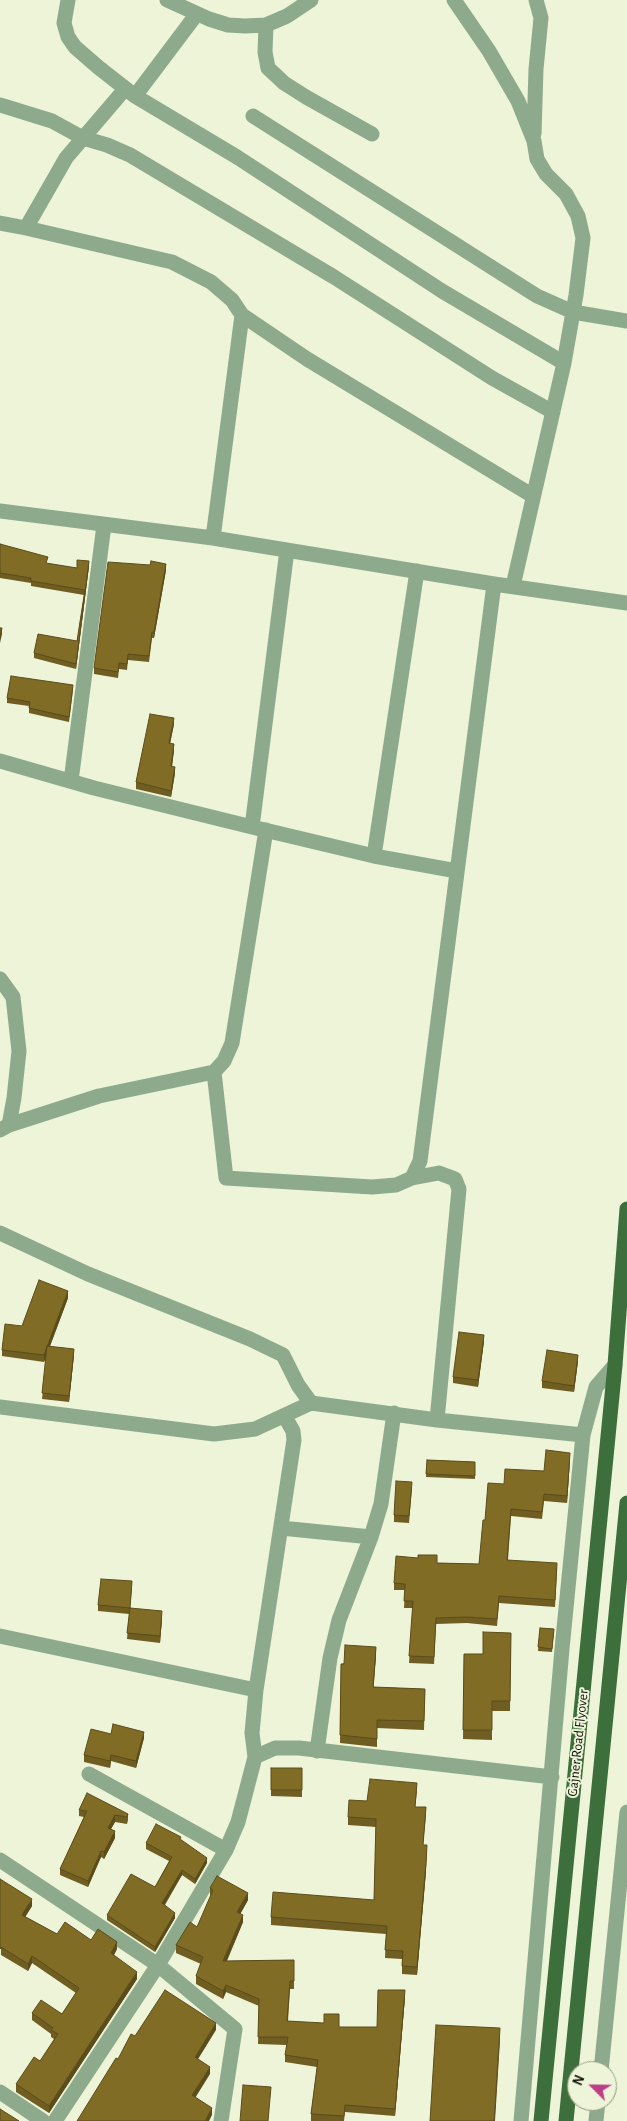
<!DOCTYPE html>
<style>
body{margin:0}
#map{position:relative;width:627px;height:2121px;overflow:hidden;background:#edf4d8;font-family:"Alegreya Sans",sans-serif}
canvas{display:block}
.north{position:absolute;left:567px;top:2061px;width:50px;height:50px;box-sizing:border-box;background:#edf4d8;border:1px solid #959a85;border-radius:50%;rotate:293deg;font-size:14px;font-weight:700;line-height:20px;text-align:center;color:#101209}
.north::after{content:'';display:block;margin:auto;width:18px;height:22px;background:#be3e88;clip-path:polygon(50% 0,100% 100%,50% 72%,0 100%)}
</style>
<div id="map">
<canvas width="627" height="2121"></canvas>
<div class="north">N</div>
</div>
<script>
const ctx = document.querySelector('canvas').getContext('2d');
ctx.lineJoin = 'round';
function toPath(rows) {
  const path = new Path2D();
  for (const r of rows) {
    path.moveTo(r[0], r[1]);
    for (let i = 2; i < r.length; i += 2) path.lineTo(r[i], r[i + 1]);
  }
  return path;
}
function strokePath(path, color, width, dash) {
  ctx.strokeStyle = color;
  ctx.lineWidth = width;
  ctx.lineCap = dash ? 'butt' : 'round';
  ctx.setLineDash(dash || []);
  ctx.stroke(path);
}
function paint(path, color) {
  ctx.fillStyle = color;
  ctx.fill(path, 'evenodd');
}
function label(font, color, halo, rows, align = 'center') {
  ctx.font = font + ' "Alegreya Sans",sans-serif';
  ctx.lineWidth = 4;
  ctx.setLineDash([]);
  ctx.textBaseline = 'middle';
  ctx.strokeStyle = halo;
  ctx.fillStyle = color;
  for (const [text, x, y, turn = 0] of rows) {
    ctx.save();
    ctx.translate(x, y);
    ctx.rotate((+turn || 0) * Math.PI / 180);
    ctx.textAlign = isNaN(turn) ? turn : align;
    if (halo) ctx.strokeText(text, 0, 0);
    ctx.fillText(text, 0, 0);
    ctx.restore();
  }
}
strokePath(toPath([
 [68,0,64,23,68,37,75,47,98,67,135,96,237,157,442,291,564,363],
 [167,0,209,19,228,25,245,26,266,25,287,16,311,0],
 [454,0,489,51,518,101,534,141,537,159,546,174,566,194,578,216,583,238,576,295,564,363,513,586],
 [266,25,265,52,268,68,284,83,306,97,372,134],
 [135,96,196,15],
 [0,105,52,121,83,138,107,145,130,155,334,277,492,378,553,412],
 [253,116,537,296,573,312,627,321],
 [534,134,536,69,541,18,536,0],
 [0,223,26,228,172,262,211,282,232,300,242,315,213,538],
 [26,228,66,158,125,89],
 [242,315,307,359,533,496],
 [0,511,213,538,494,584,627,603],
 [0,761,94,788,252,827,374,856,457,871],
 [71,781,104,525],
 [252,827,287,550],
 [374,856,417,571],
 [0,979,13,997,19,1051,14,1098,9,1125],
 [214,1072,226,1178,372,1187,396,1185,412,1178,420,1161,494,584],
 [0,1130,9,1125,99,1096,214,1072,224,1061,232,1043,266,830],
 [412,1178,439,1173,455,1179,459,1189,437,1420],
 [0,1233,88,1274,250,1339,283,1355,298,1385,311,1403,437,1420,583,1435],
 [0,1407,214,1434,255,1429,311,1403],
 [281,1528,371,1537],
 [0,1636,256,1690],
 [317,1751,330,1658,339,1620,371,1537,381,1504,394,1413],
 [255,1757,252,1733,256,1690,294,1440,293,1431,285,1417],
 [89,1774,226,1850],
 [0,1860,158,1965,235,2029,221,2121],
 [601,2071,627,1812],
 [0,2092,43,2121],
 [55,2121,158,1965,226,1850,238,1822,255,1757,275,1748,299,1748,552,1777],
 [521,2121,562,1649,583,1435,596,1387,615,1365],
 [596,2121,598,2101]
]), '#8eaa8d', 15);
strokePath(toPath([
 [541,2121,615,1365,627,1209],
 [566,2121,627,1503]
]), '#3c6f3b', 15);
paint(toPath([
 [0,544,47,564,77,568,89,566,76,669,34,658,34,653,77,641,84,595,31,586,31,583,0,578],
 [166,570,154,638,152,638,149,662,128,660,127,670,119,669,118,678,94,674,94,668],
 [73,690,69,722,29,713,29,706,7,703,7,698],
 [174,724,170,743,174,750,172,767,175,773,171,797,136,789,136,782],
 [68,1298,50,1346,74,1355,69,1402,42,1399,47,1355,44,1362,2,1356,2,1350,22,1326],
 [484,1341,478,1387,453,1383,453,1377],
 [578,1361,574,1392,542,1388,542,1381],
 [570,1459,567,1503,544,1501,542,1519,511,1516,508,1560,557,1569,555,1607,499,1603,497,1626,467,1623,436,1624,434,1664,409,1663,413,1608,404,1608,405,1590,394,1590,394,1583,437,1563,479,1564,485,1520,504,1484,544,1471],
 [427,1460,475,1462,475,1479,426,1477],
 [412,1488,409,1523,394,1522,394,1515],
 [132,1588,130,1608,162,1618,160,1643,127,1639,129,1614,98,1611,98,1605],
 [540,1628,554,1629,552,1652,538,1651],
 [511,1633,510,1711,492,1711,492,1740,463,1739,464,1654,483,1654],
 [376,1656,373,1687,425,1689,424,1730,377,1728,377,1747,340,1743,341,1664],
 [111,1734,144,1738,136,1768,111,1761,110,1768,84,1762,84,1755],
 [271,1768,302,1768,302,1797,271,1796],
 [417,1791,415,1807,426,1815,423,1845,426,1871,417,1975,402,1974,402,1959,385,1958,386,1934,271,1925,271,1917,374,1900,376,1827,348,1825,348,1817,367,1801],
 [79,1810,128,1814,128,1820,127,1824,115,1822,111,1829,115,1838,104,1859,101,1857,88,1887,60,1875,60,1869,84,1817,79,1816],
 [181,1840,207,1863,195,1884,182,1875,165,1905,175,1918,155,1952,107,1920,107,1915,155,1887,169,1861,146,1849,146,1843],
 [0,1879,32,1906,25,1917,57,1934,91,1940,117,1949,114,1955,137,1979,49,2113,16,2092,16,2084,40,2061,54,2039,51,2037,51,2034,32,2020,32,2013,62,2014,76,1993,32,1963,28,1971,1,1955],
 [210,1888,248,1900,240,1914,243,1922,227,1961,294,1960,294,1989,290,1989,288,2021,339,2027,377,2027,405,1997,395,2116,345,2112,344,2121,311,2121,311,2114,317,2067,285,2062,285,2055,287,2045,258,2044,259,2006,226,1992,223,1999,196,1984,196,1976,201,1964,176,1953,176,1945,197,1927,211,1896,210,1895]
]), '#6f5d21');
paint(toPath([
 [89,561,89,566,76,669,76,664],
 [166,564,166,570,154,638,154,632],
 [2,628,2,634,0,643,0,638],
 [174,718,174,724,169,749,169,743],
 [174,744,174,750,171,773,171,766],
 [175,767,175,773,171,797,171,791],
 [68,1291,68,1298,44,1362,44,1355],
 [484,1335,484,1341,478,1387,478,1380],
 [74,1349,74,1355,69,1402,69,1396],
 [578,1355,578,1361,574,1392,574,1386],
 [570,1453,570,1459,567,1503,567,1496],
 [162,1611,162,1618,160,1643,160,1636],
 [376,1647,376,1656,373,1696,373,1687],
 [144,1732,144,1738,136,1768,136,1761],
 [111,1755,111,1761,110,1768,110,1761],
 [115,1815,115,1822,108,1834,108,1828],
 [115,1831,115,1838,104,1859,104,1852],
 [427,1845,426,1871,417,1975,417,1967],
 [101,1851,101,1857,88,1887,88,1881],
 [207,1858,207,1863,195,1884,195,1879],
 [182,1870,182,1875,162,1908,162,1903],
 [248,1893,248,1900,237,1920,237,1912],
 [32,1899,32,1906,22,1922,22,1915],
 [175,1913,175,1918,155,1952,155,1947],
 [243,1915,243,1922,223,1969,223,1961],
 [117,1942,117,1949,111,1960,111,1953],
 [32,1956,32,1963,28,1971,28,1964],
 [137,1972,137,1979,49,2113,49,2106],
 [226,1985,226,1992,223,1999,223,1991],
 [405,1990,405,1997,395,2116,395,2109],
 [216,2023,216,2030,195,2064,195,2057],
 [500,2028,500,2040,495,2121,494,2121],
 [210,2067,210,2074,192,2103,192,2095],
 [212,2108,212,2115,209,2121,205,2121]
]), '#5a4c1b');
const building = toPath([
 [0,544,48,557,46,563,77,568,77,560,89,561,76,664,34,653,38,634,77,641,85,590,31,581,31,578,0,573,0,544],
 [151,561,166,564,154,632,152,632,149,656,128,654,127,664,119,663,118,672,94,668,108,562,150,565,151,561],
 [0,628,2,628,0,638,0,628],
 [11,676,73,685,69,717,29,708,30,702,7,698,11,676],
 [150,714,174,718,169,743,174,744,171,766,175,767,171,791,136,782,150,714],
 [39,1280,68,1291,44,1355,2,1350,5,1324,22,1326,39,1280],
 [459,1332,484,1335,478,1380,453,1377,459,1332],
 [47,1346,74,1349,69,1396,42,1393,47,1346],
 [547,1350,578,1355,574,1386,542,1381,547,1350],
 [546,1450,570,1453,567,1496,544,1494,542,1512,511,1509,507,1560,557,1563,555,1600,499,1596,497,1619,467,1617,436,1618,434,1657,409,1656,413,1601,404,1601,405,1584,394,1583,396,1556,418,1558,418,1555,437,1555,437,1563,479,1564,483,1520,485,1520,488,1483,504,1484,505,1469,544,1471,546,1450],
 [427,1460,475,1462,475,1476,426,1474,427,1460],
 [396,1481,412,1482,409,1516,394,1515,396,1481],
 [101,1579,132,1581,130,1608,98,1605,101,1579],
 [130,1608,162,1611,160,1636,127,1633,130,1608],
 [540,1628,554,1629,552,1649,538,1647,540,1628],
 [483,1632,511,1633,510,1701,492,1701,492,1730,463,1730,464,1654,483,1654,483,1632],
 [345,1645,376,1647,373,1687,425,1689,424,1721,377,1720,377,1739,340,1735,341,1664,344,1664,345,1645],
 [113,1724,144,1732,136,1761,111,1755,110,1761,84,1755,91,1729,111,1734,113,1724],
 [271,1768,302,1768,302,1790,271,1790,271,1768],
 [370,1779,417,1783,415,1807,426,1807,423,1845,427,1845,426,1863,417,1967,402,1966,403,1951,385,1950,387,1926,271,1917,273,1892,374,1900,376,1819,348,1817,349,1800,367,1801,370,1779],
 [87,1793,128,1814,127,1817,115,1815,108,1828,115,1831,104,1852,101,1851,88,1881,60,1869,87,1811,79,1810,87,1793],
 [156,1824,181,1837,180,1839,207,1858,195,1879,182,1870,162,1903,175,1913,155,1947,107,1915,131,1874,155,1887,172,1857,146,1843,156,1824],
 [217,1876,248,1893,237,1912,243,1915,223,1961,294,1960,294,1981,290,1981,287,2021,324,2023,324,2014,339,2014,339,2027,377,2027,378,1990,405,1990,395,2109,345,2105,344,2116,311,2114,318,2060,285,2055,288,2037,258,2037,259,1999,226,1985,223,1991,196,1976,203,1957,176,1945,190,1922,197,1927,213,1890,210,1888,217,1876],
 [0,1879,32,1899,22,1915,57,1934,65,1922,91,1940,98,1929,117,1942,111,1953,137,1972,49,2106,16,2084,34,2057,40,2061,58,2034,51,2030,53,2028,32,2013,41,2000,62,2014,79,1988,32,1956,28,1964,1,1947,0,1949,0,1879],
 [165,1990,216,2023,195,2057,210,2067,192,2095,212,2108,205,2121,77,2121,116,2058,118,2059,131,2034,135,2036,165,1990],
 [436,2025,500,2028,494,2121,430,2121,436,2025],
 [243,2085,271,2087,268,2121,240,2121,243,2085],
 [0,2109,19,2121,0,2121,0,2109]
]);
paint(building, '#816c26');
strokePath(building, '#5a4c1b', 1);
label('14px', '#101209', '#edf4d8', [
 ["Gajner Road Flyover",578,1743,-84]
]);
</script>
